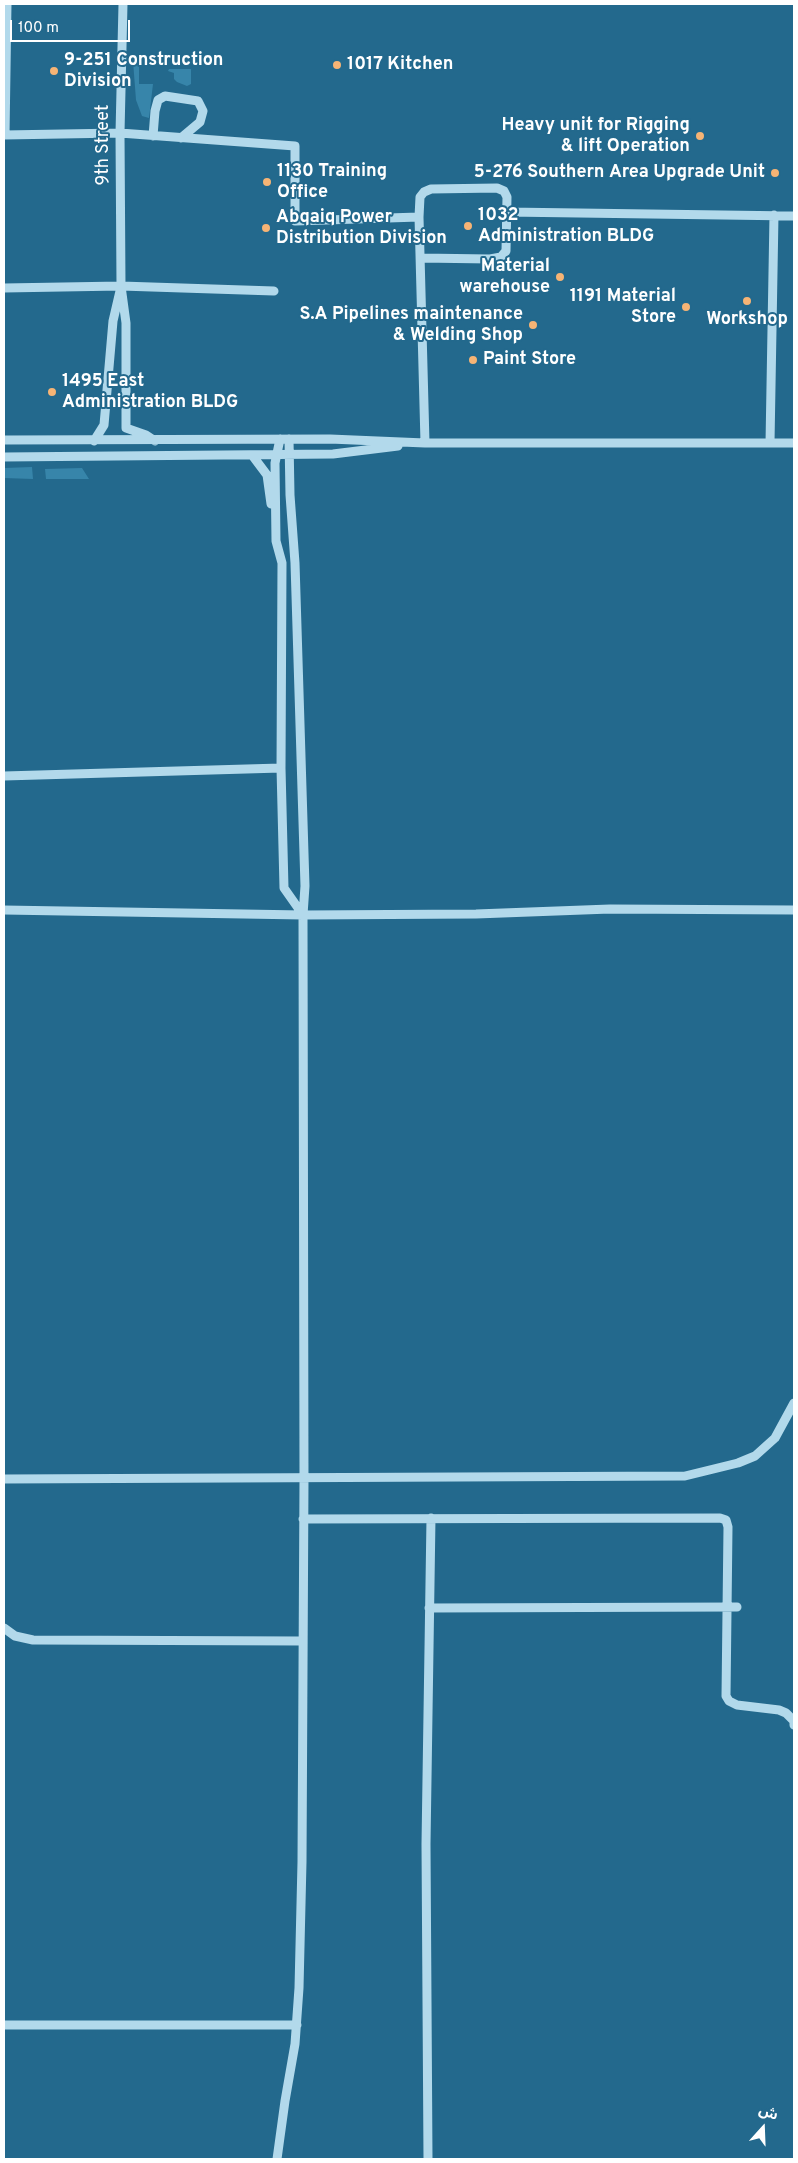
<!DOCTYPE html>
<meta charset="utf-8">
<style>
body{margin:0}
#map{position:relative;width:798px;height:2163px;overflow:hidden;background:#23698d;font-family:Overpass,"Noto Sans Arabic",sans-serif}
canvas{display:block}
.frame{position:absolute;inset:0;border:5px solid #fff;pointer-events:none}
.north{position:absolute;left:738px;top:2103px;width:50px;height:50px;-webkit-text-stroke:4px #23698d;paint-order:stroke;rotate:20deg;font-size:14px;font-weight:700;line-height:20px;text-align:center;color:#fff}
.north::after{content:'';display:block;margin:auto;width:18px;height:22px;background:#fff;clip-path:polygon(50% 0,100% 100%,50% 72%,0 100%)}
.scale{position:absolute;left:10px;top:20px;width:120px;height:22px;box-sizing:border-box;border:2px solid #fff;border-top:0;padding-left:6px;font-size:15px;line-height:18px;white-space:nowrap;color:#fff;-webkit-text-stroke:4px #23698d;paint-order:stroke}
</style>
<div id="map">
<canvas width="798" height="2163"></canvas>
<div class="frame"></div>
<div class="north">ش</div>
<div class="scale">100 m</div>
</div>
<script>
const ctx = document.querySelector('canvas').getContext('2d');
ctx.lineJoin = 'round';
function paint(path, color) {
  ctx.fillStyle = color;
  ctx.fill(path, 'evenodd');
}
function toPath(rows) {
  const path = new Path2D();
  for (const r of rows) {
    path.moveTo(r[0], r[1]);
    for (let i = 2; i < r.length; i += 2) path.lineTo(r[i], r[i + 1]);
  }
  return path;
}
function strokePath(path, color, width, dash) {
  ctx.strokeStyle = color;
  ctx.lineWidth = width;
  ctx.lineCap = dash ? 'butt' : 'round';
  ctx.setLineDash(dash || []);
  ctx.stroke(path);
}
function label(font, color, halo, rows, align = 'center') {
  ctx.font = font + ' Overpass,sans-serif';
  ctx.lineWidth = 4;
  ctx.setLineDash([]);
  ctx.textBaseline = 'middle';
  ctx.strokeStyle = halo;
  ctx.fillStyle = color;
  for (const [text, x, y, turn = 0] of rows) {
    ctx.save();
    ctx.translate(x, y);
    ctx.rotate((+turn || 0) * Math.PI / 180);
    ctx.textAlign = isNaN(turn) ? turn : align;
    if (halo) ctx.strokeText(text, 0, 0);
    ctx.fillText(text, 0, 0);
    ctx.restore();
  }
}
paint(toPath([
 [135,55,137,55,139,59,139,84,153,84,149,118,142,116,136,100,133,61],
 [169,69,191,69,191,84,187,86,177,82,174,79,174,73,168,71],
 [32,467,33,479,4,478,4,468],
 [82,468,89,479,46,479,45,469]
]), '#3785aa');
strokePath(toPath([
 [123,4,120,133,121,286,126,323,126,428,146,435,155,441],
 [4,135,120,133,295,146,295,221,419,217],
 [5,135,7,4],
 [153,136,155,111,158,100,165,96,198,101,203,111,200,122,181,138],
 [507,212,794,216],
 [421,258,490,259,501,257,506,251,507,197,504,191,497,188,431,189,424,192,420,197,419,217,425,443],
 [4,288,121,286,274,291],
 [280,439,275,463,276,541,282,563,281,768,284,888,303,915],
 [4,440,330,439,425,443,794,443],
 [94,441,104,425,113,321,120,291],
 [770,443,774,215],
 [252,455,267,475,271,504],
 [4,457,333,454,398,446],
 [4,776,281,768],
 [4,910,303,915,476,914,610,909,794,910],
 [4,1479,685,1476,738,1463,755,1456,775,1438,794,1403],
 [303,1519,720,1518,726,1520,728,1527,726,1696,729,1701,737,1705,779,1710,786,1713,794,1721,794,1725],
 [429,1608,737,1607],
 [4,1628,15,1636,33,1640,302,1641],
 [4,2025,297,2025],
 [277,2159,285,2101,295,2044,299,1988,302,1862,304,1479,303,915,305,886,295,563,290,495,289,439],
 [428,2159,426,1844,431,1518]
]), '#b2d9eb', 9);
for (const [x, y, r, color] of [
 [337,65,5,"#f6b475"],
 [54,71,5,"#f6b475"],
 [700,136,5,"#f6b475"],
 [775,173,5,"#f6b475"],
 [267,182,5,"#f6b475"],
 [468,226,5,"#f6b475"],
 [266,228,5,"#f6b475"],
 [560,277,5,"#f6b475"],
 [747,301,5,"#f6b475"],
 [686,307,5,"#f6b475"],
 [533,325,5,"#f6b475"],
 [473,360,5,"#f6b475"],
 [52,392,5,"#f6b475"]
]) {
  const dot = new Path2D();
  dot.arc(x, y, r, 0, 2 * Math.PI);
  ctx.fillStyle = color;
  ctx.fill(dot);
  strokePath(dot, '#23698d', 2);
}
label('bold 18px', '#fff', '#23698d', [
 ["9-251 Construction",64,61],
 ["Division",64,82],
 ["1017 Kitchen",347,65],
 ["Heavy unit for Rigging",690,126,"right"],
 ["& lift Operation",690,147,"right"],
 ["1130 Training",277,172],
 ["Office",277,193],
 ["5-276 Southern Area Upgrade Unit",765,173,"right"],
 ["1032",478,216],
 ["Administration BLDG",478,237],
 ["Abqaiq Power",276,218],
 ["Distribution Division",276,239],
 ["Material",550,267,"right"],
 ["warehouse",550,288,"right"],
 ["1191 Material",676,297,"right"],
 ["Store",676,318,"right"],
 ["S.A Pipelines maintenance",523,315,"right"],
 ["& Welding Shop",523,336,"right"],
 ["Workshop",747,320,"center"],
 ["Paint Store",483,360],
 ["1495 East",62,382],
 ["Administration BLDG",62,403]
], 'left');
label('18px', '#fff', '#23698d', [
 ["9th Street",104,145,-90]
]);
</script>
